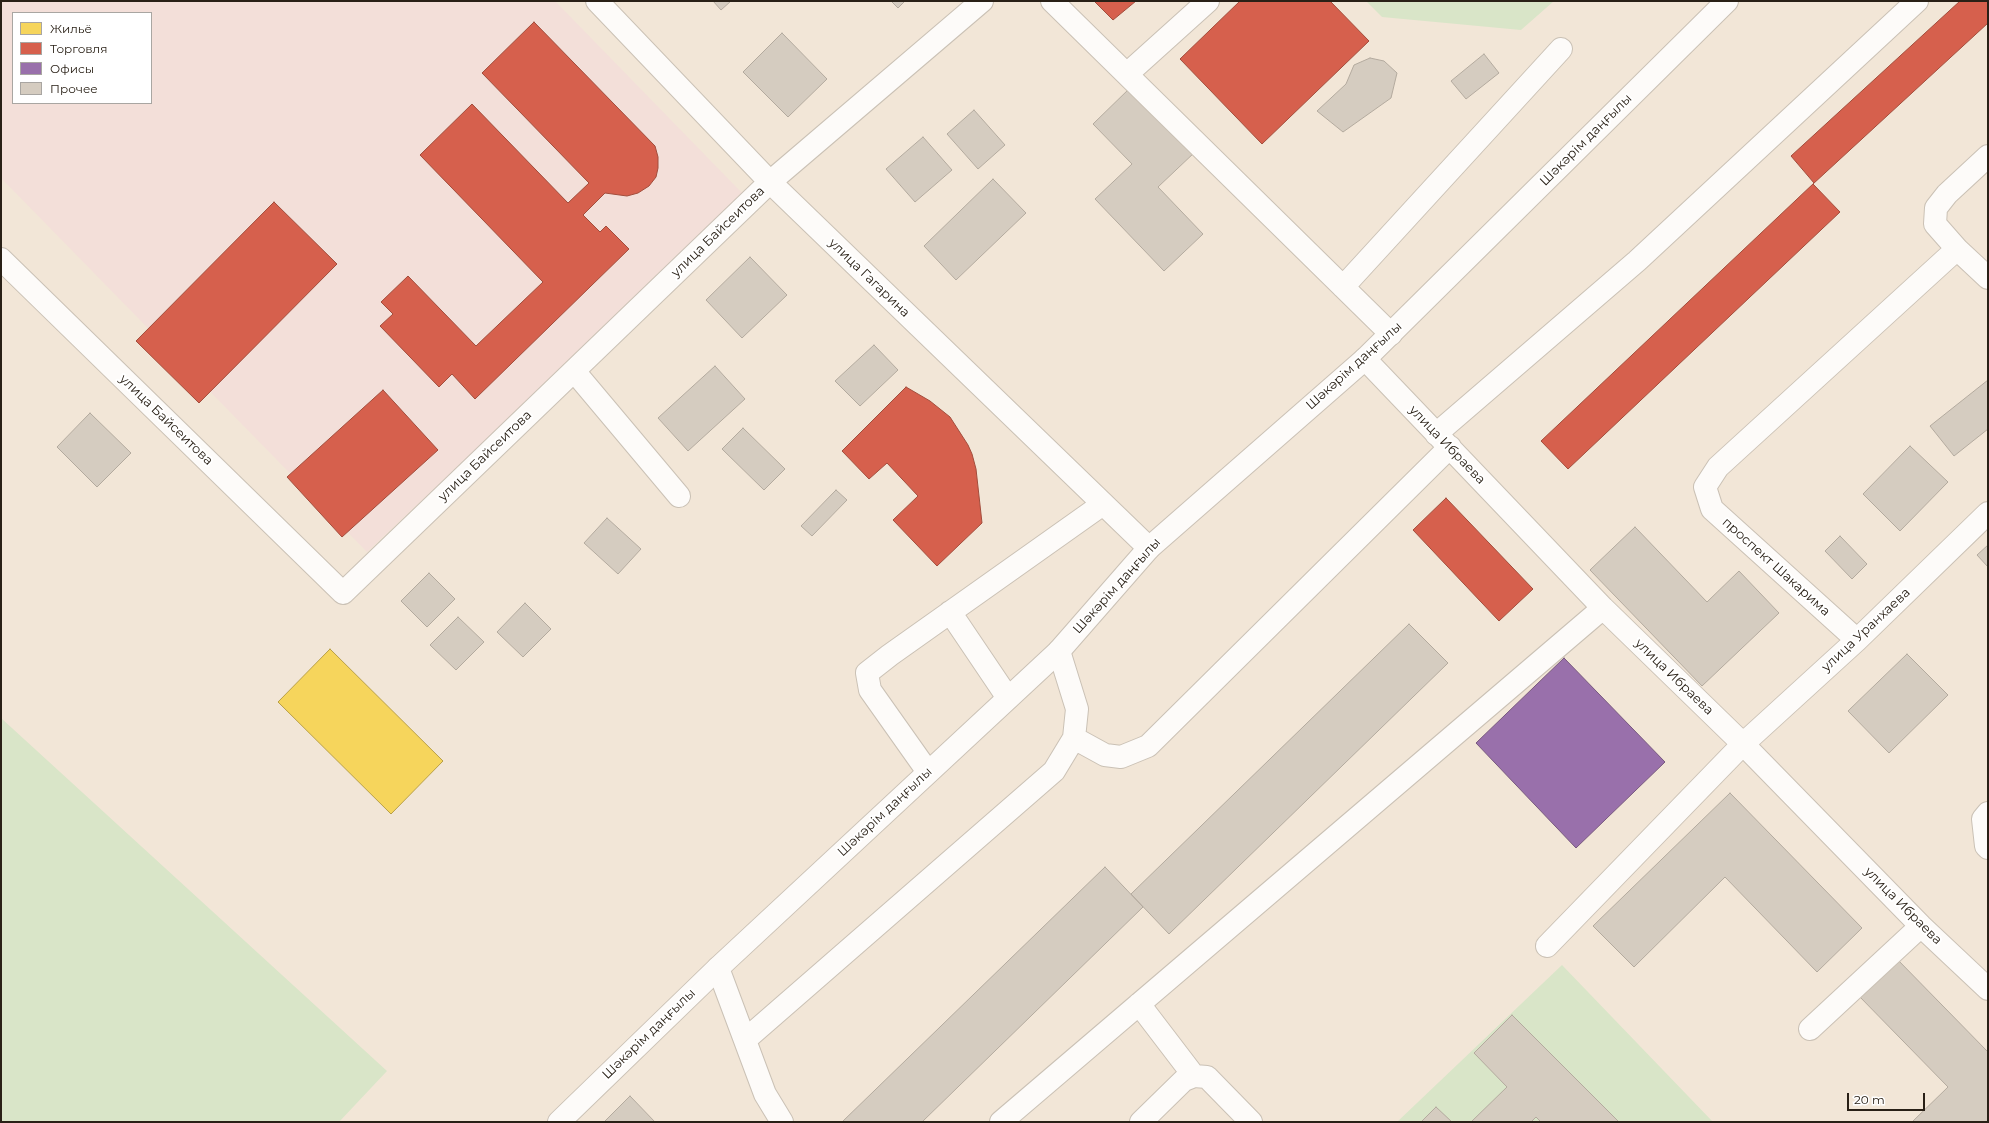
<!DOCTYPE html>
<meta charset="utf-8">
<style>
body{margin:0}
#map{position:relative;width:1989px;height:1123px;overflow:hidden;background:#f2e6d7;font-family:Montserrat,sans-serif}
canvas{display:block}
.frame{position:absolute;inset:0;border:2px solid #292016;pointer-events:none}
.legend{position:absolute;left:12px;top:12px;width:140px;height:92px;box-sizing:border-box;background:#fff;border:1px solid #a9a6a2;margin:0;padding:5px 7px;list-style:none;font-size:12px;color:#292016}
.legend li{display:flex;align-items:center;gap:8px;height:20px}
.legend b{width:20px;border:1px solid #a9a6a2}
.scale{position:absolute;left:1847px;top:1093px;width:78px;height:18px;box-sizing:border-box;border:2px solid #292016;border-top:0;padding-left:5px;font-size:12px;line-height:14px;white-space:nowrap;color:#292016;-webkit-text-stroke:3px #fff;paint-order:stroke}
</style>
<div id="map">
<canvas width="1989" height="1123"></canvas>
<div class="frame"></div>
<ul class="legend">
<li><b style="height:11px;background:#f6d55c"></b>Жильё</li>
<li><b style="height:11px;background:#d6604d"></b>Торговля</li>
<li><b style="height:11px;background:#9970ab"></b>Офисы</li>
<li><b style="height:11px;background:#d5ccc0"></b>Прочее</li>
</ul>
<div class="scale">20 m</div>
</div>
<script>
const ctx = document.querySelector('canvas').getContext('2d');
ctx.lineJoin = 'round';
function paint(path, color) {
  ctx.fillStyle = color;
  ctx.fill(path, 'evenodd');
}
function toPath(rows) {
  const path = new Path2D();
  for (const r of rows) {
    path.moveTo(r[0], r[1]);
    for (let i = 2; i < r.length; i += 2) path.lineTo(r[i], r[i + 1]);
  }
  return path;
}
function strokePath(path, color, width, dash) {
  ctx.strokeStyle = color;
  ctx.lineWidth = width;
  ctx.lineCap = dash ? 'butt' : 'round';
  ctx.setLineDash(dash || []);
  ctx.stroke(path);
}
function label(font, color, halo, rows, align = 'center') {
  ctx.font = font + ' Montserrat,sans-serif';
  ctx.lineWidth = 4;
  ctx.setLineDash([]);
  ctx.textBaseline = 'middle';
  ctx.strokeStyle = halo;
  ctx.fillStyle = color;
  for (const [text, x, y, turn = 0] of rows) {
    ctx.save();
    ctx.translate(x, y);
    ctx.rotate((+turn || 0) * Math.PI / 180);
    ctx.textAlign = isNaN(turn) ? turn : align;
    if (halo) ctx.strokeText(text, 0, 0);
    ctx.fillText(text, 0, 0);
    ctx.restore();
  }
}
paint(toPath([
 [1,1,555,1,745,196,367,552,1,178],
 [13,13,151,13,151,103,13,103]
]), '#f3dfd9');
paint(toPath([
 [1366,1,1554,1,1521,30,1382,17],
 [1,718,387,1071,339,1122,1,1122],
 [1562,965,1713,1122,1397,1122]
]), '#d9e5c8');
const homes = toPath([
 [330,649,443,761,391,814,278,702,330,649]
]);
paint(homes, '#f6d55c');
strokePath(homes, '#b89f47', 1);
const shops = toPath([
 [1094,1,1136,1,1113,20,1094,1],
 [1240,1,1330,1,1369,41,1262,144,1180,59,1240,1],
 [1960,1,1988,1,1988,23,1813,184,1840,212,1568,469,1541,441,1814,183,1791,156,1960,1],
 [534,22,655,146,658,157,658,168,656,177,649,186,638,193,627,196,605,193,583,215,600,232,606,226,629,249,475,399,452,374,439,387,380,326,393,314,381,302,408,276,476,346,543,282,420,155,472,104,568,203,589,183,482,73,534,22],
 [274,202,337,264,199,403,136,341,274,202],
 [906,387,930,401,950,417,968,445,972,454,976,469,982,523,937,566,893,520,918,496,887,463,869,479,842,451,906,387],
 [383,390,438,450,342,537,287,477,383,390],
 [1446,498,1533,589,1499,621,1413,530,1446,498]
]);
paint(shops, '#d6604d');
strokePath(shops, '#a24d3c', 1);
const offices = toPath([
 [1564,658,1665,762,1576,848,1476,743,1564,658]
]);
paint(offices, '#9970ab');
strokePath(offices, '#77587e', 1);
const building = toPath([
 [713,1,731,1,721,10,713,1],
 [891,1,905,1,898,8,891,1],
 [782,33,827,79,788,117,743,72,782,33],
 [1484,54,1499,73,1466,99,1451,81,1484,54],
 [1370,58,1384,61,1397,73,1391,98,1343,132,1317,111,1346,84,1354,65,1370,58],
 [1131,87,1195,152,1158,187,1203,234,1164,271,1095,199,1132,164,1093,124,1131,87],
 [974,110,1005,145,978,169,947,134,974,110],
 [923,137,952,170,915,202,886,169,923,137],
 [993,179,1026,213,956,280,924,246,993,179],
 [750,257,787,295,742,338,706,300,750,257],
 [874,345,898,370,860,406,835,381,874,345],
 [715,366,745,399,688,451,658,418,715,366],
 [1988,380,1988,429,1954,456,1930,426,1988,380],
 [90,413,131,453,97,487,57,447,90,413],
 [743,428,785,469,764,490,722,449,743,428],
 [1910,446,1948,482,1900,531,1863,494,1910,446],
 [836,490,847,500,812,536,801,526,836,490],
 [607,518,641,549,618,574,584,543,607,518],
 [1635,527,1707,602,1739,571,1779,613,1702,686,1590,570,1635,527],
 [1840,536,1867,564,1852,579,1825,551,1840,536],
 [1988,545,1988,567,1977,555,1988,545],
 [429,573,455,599,427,627,401,601,429,573],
 [525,603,551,629,523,657,497,632,525,603],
 [458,617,484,642,456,670,430,645,458,617],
 [1409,624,1448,663,1169,934,1131,894,1409,624],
 [1907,654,1948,695,1889,753,1848,711,1907,654],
 [1730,793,1862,928,1817,972,1725,877,1634,967,1593,926,1730,793],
 [1105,867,1143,907,922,1122,842,1122,1105,867],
 [1896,958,1988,1052,1988,1122,1912,1122,1948,1087,1858,995,1896,958],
 [1512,1015,1619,1122,1541,1122,1536,1117,1531,1122,1471,1122,1507,1087,1474,1053,1512,1015],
 [630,1096,655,1122,604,1122,630,1096],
 [1436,1107,1452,1122,1421,1122,1436,1107]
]);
paint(building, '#d5ccc0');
strokePath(building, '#b3aa9e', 1);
const minor = toPath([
 [597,1,770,182,1149,548],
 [1052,1,1391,334],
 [1127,74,1208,1],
 [1957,249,1988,278],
 [1,259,343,593,770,182,982,1],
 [1343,287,1561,49],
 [1365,359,1603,608,1743,744,1921,926,1988,989],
 [574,371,679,496],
 [1436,434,1637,261,1917,1],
 [950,612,1008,698],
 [1857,640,1712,509,1705,487,1718,467,1957,249,1935,224,1936,208,1947,194,1988,156],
 [1074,738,1105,755,1121,757,1148,746,1450,447],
 [928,772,870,690,867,673,890,655,1103,504],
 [1988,813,1983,819,1986,846,1988,848],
 [1547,946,1743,744,1857,640,1988,513],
 [718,968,765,1094,782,1122],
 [1139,1004,1194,1076],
 [1810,1029,1921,926],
 [745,1040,1054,771,1074,738,1077,709,1059,651],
 [1001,1122,1603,608],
 [1141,1122,1184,1080,1194,1076,1207,1077,1251,1122]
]);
const major = toPath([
 [559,1122,718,968,1059,651,1149,548,1365,359,1727,1]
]);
strokePath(minor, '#cac1b5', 24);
strokePath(major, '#cac1b5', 24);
strokePath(minor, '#fdfbf9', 22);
strokePath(major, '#fdfbf9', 22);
label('13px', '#292016', '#fff', [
 ["Шәкәрім даңғылы",1586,140,-45],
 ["улица Байсеитова",718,232,-44],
 ["улица Гагарина",869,278,44],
 ["Шәкәрім даңғылы",1354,366,-42],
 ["улица Байсеитова",166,420,44],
 ["улица Ибраева",1447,445,46],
 ["улица Байсеитова",485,456,-44],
 ["проспект Шакарима",1776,567,42],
 ["Шәкәрім даңғылы",1117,586,-48],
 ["улица Уранхаева",1866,630,-43],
 ["улица Ибраева",1674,677,44],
 ["Шәкәрім даңғылы",885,812,-43],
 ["улица Ибраева",1903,906,45],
 ["Шәкәрім даңғылы",649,1034,-44]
]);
</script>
